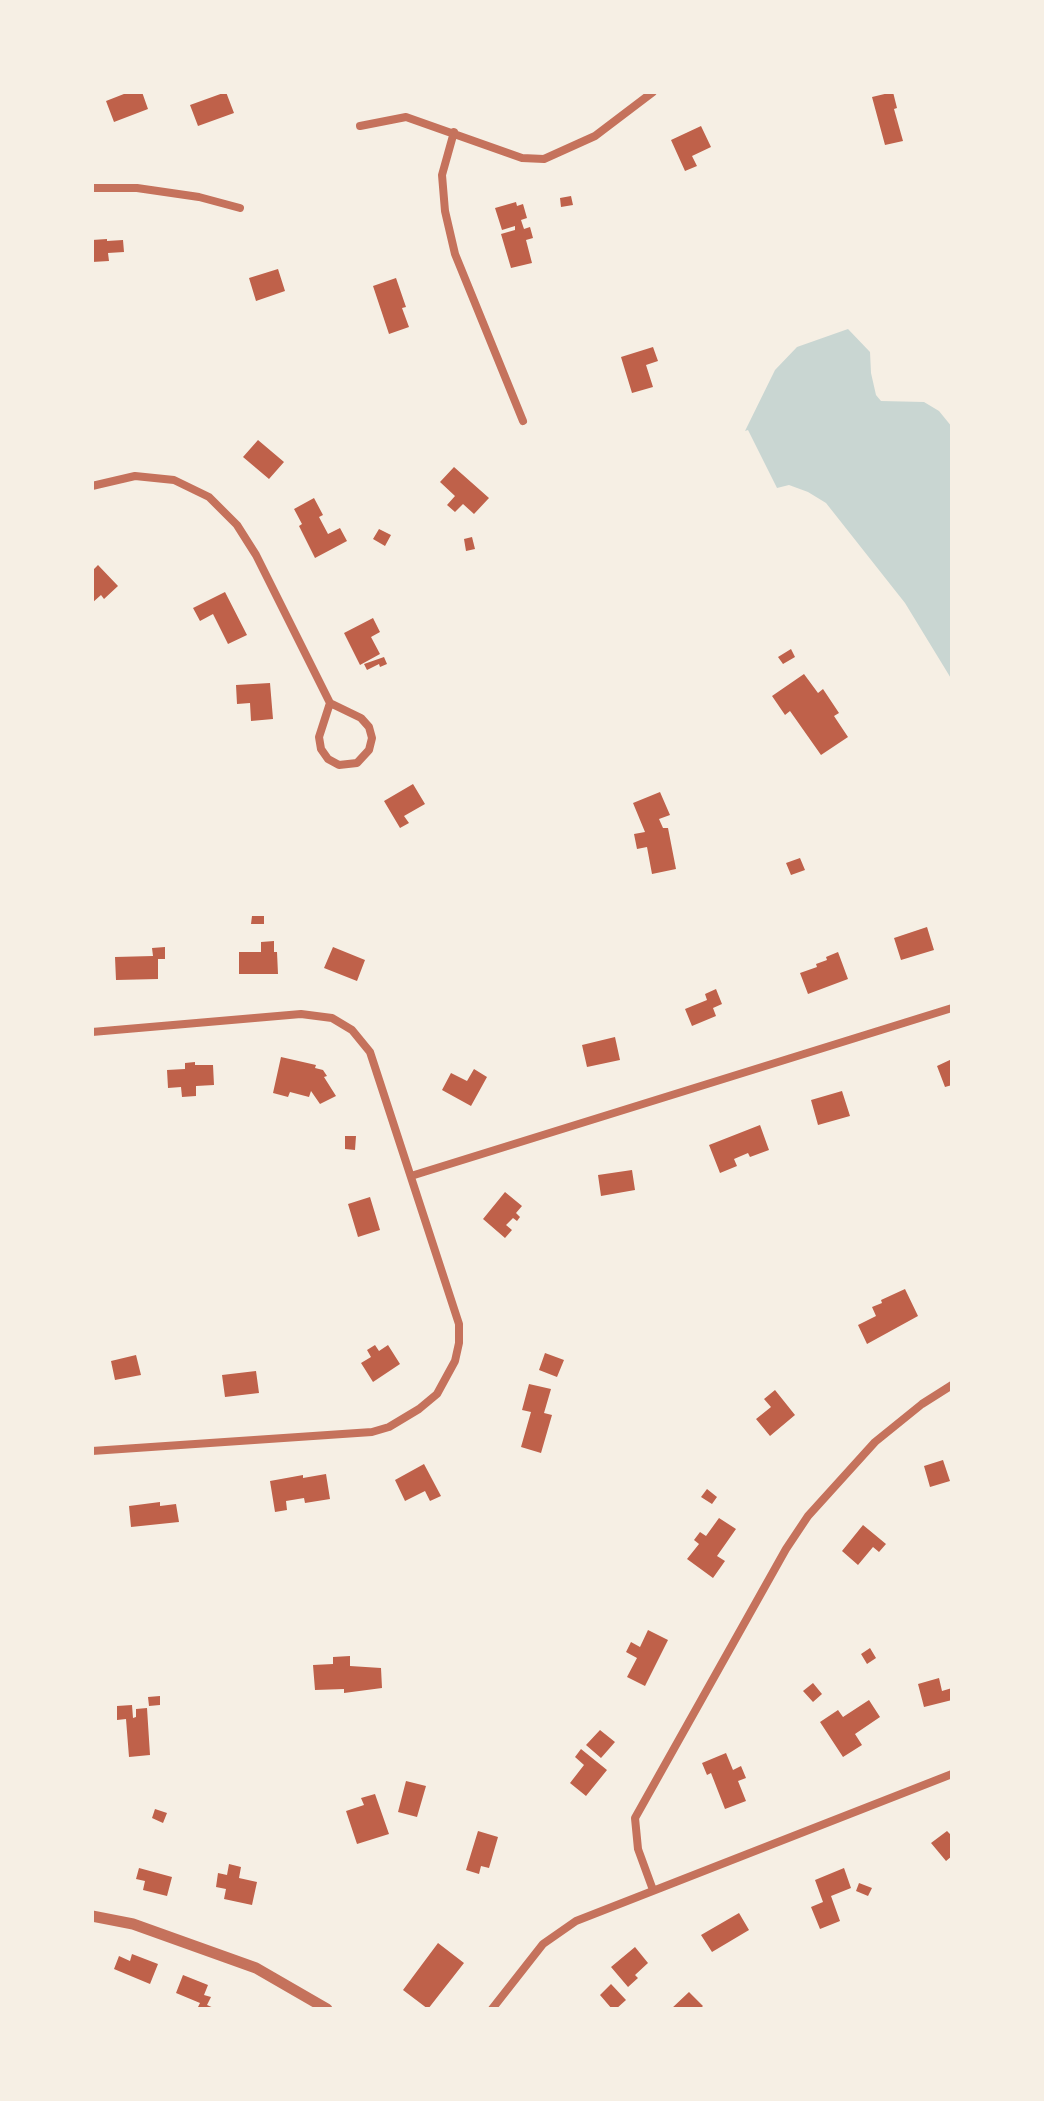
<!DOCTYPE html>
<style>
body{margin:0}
#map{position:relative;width:1044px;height:2101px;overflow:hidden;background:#f6efe4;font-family:Helvetica,sans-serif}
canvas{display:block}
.frame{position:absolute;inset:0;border:94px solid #f6efe4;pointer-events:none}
</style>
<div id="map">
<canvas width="1044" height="2101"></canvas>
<div class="frame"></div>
</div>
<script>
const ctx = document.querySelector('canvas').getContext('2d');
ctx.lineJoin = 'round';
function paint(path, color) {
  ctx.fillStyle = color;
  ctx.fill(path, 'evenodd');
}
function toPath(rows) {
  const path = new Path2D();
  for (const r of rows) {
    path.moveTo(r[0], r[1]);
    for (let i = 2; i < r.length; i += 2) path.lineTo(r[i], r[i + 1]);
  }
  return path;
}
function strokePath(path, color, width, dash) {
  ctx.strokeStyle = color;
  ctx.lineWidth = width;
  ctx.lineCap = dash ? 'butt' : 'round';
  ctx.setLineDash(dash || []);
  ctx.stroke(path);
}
paint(toPath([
 [848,329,870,352,871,373,876,395,881,401,924,402,939,411,952,427,952,680,905,603,826,503,808,492,789,485,777,488,748,430,745,431,775,370,797,347]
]), '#c9d6d2');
paint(toPath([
 [129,92,142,92,148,109,114,122,106,101],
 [226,92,234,113,198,126,190,105],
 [893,92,897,108,894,109,903,141,885,145,872,97],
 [701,126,711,147,692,156,697,166,685,171,671,140],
 [571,196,573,205,561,207,560,198],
 [516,202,517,206,523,204,527,218,521,220,524,229,530,227,533,238,526,240,532,263,511,268,501,234,515,230,515,226,502,230,495,208],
 [107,239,107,241,123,240,124,252,108,253,109,261,92,262,92,240],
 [278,269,285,291,256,301,249,278],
 [396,278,406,307,402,308,409,327,389,334,373,286],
 [653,347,658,361,646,365,653,387,632,393,621,357],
 [258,440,284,462,269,479,243,457],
 [454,467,489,498,474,514,463,504,455,512,447,505,455,496,440,482],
 [314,498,323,515,319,517,328,534,340,528,347,541,315,558,299,526,302,524,294,509],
 [379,529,391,535,385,546,373,539],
 [472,537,475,549,466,551,464,539],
 [98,565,118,586,104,599,101,595,92,603,92,571],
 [225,592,247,635,228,644,213,614,200,621,193,608],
 [373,618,380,632,371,637,380,654,360,665,344,633],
 [791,649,795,657,783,664,778,657],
 [384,657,387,664,380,667,379,664,367,670,364,664],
 [804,674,818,693,823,689,839,713,834,716,848,737,821,755,790,711,785,715,772,696],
 [270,683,273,719,251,721,250,703,237,704,236,685],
 [413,784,425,804,404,816,409,823,400,828,384,801],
 [660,792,670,815,659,819,663,828,668,828,676,869,652,874,647,847,637,849,634,834,645,832,633,803],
 [800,858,805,870,791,875,786,863],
 [252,916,264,916,264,924,251,924],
 [927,927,934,950,901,960,894,938],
 [274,941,274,952,277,952,278,974,239,974,239,952,261,952,261,942],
 [165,947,165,959,158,959,158,979,116,980,115,957,153,956,152,948],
 [333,947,365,960,357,981,324,968],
 [838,952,848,979,808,994,800,973,817,967,816,964,827,960,826,957],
 [716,989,722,1004,713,1008,716,1016,692,1026,685,1009,707,1000,705,994],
 [615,1037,620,1060,587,1067,582,1045],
 [281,1057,316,1065,315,1068,323,1070,327,1076,324,1077,336,1096,320,1104,311,1091,309,1097,290,1092,288,1097,273,1093],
 [952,1059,952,1085,945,1087,937,1066],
 [195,1062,195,1065,213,1065,214,1085,196,1086,196,1096,182,1097,181,1087,168,1088,167,1070,185,1069,185,1063],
 [474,1069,487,1077,471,1106,442,1090,451,1073,467,1081],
 [842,1091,850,1116,818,1125,811,1100],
 [760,1125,769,1150,750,1157,748,1153,734,1159,737,1166,720,1173,709,1145],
 [345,1136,356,1136,355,1150,345,1149],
 [632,1170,635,1190,601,1196,598,1175],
 [505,1192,522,1206,516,1213,520,1217,517,1221,513,1218,506,1225,512,1230,505,1238,483,1219],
 [370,1197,380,1230,358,1237,348,1204],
 [905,1289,918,1316,867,1344,858,1325,876,1316,872,1307,882,1303,881,1300],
 [375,1345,379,1351,388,1345,400,1364,373,1382,361,1363,371,1357,367,1350],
 [545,1353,564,1360,557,1377,539,1370],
 [136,1355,141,1375,115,1380,111,1361],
 [256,1371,259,1393,225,1397,222,1375],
 [529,1384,551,1389,544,1413,552,1415,541,1453,521,1447,531,1412,522,1410],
 [775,1390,795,1415,770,1436,756,1419,771,1407,764,1399],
 [943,1460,950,1481,930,1487,924,1466],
 [424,1464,441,1496,430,1501,425,1491,405,1501,395,1480],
 [326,1474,330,1499,305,1503,304,1498,286,1501,287,1510,275,1512,270,1481,303,1475,303,1478],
 [707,1489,717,1497,712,1504,701,1497],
 [160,1502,160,1506,176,1504,179,1522,131,1527,129,1506],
 [719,1518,736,1529,717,1556,725,1561,713,1578,687,1559,699,1544,694,1540,700,1532,706,1536],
 [863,1525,886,1544,879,1552,873,1547,858,1565,842,1551],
 [648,1630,668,1640,645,1686,627,1677,637,1658,626,1652,631,1642,640,1647],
 [870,1648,876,1658,867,1664,861,1654],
 [350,1656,350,1666,381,1668,382,1688,344,1693,344,1689,315,1690,313,1665,333,1664,333,1657],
 [939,1678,942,1691,952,1688,952,1700,924,1707,918,1684],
 [813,1683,822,1694,813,1702,803,1691],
 [160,1696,160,1705,149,1706,148,1697],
 [869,1700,880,1717,855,1734,862,1745,843,1757,820,1722,838,1710,843,1717],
 [132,1705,133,1718,136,1717,136,1709,147,1708,150,1755,129,1757,126,1719,117,1720,117,1706],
 [600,1730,615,1742,601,1758,586,1745],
 [581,1749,607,1770,586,1796,570,1783,584,1765,575,1757],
 [726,1753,733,1770,741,1766,746,1778,738,1781,746,1801,725,1809,711,1773,707,1775,702,1763],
 [406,1781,426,1786,417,1817,398,1812],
 [375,1794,389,1834,357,1844,346,1811,364,1805,361,1798],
 [155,1809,167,1813,163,1823,152,1818],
 [478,1831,498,1837,489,1868,481,1866,479,1874,466,1870],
 [947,1831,950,1834,952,1832,952,1856,946,1861,931,1843],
 [229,1864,241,1867,239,1878,257,1882,252,1905,224,1899,226,1889,216,1887,218,1873,227,1875],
 [139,1868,172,1877,167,1896,143,1890,145,1881,136,1879],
 [844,1868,851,1888,831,1896,840,1921,820,1929,811,1907,823,1902,815,1880],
 [859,1883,872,1888,868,1896,856,1891],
 [739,1913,749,1930,712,1952,701,1935],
 [438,1943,464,1963,428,2009,403,1990],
 [635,1947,648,1963,635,1975,638,1978,628,1987,611,1967],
 [132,1954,158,1964,150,1984,114,1969,119,1956,130,1961],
 [183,1975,208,1985,204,1995,211,1997,207,2005,216,2009,197,2009,200,2003,176,1993],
 [611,1984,626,2000,616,2009,612,2009,600,1995],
 [689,1992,703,2006,700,2009,671,2009]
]), '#bf614a');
strokePath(toPath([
 [360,126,406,117,522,158,544,159,595,136,653,92],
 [454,132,442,175,445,211,455,254,523,421],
 [92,188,137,188,199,197,240,208],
 [92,486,135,476,174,480,209,497,237,525,256,555,330,703,361,718,369,727,372,738,369,750,357,763,339,765,328,759,321,749,319,737,330,703],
 [92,1032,301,1014,332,1018,352,1030,370,1052,459,1324,459,1343,455,1361,437,1394,419,1409,389,1427,372,1432,92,1451],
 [411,1176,952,1008],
 [653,1890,638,1849,635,1818,786,1549,808,1516,875,1442,922,1404,952,1385],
 [492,2009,543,1944,576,1921,952,1774]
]), '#c5725c', 8);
strokePath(toPath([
 [92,1916,133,1924,256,1968,327,2009]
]), '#c5725c', 11);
</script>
